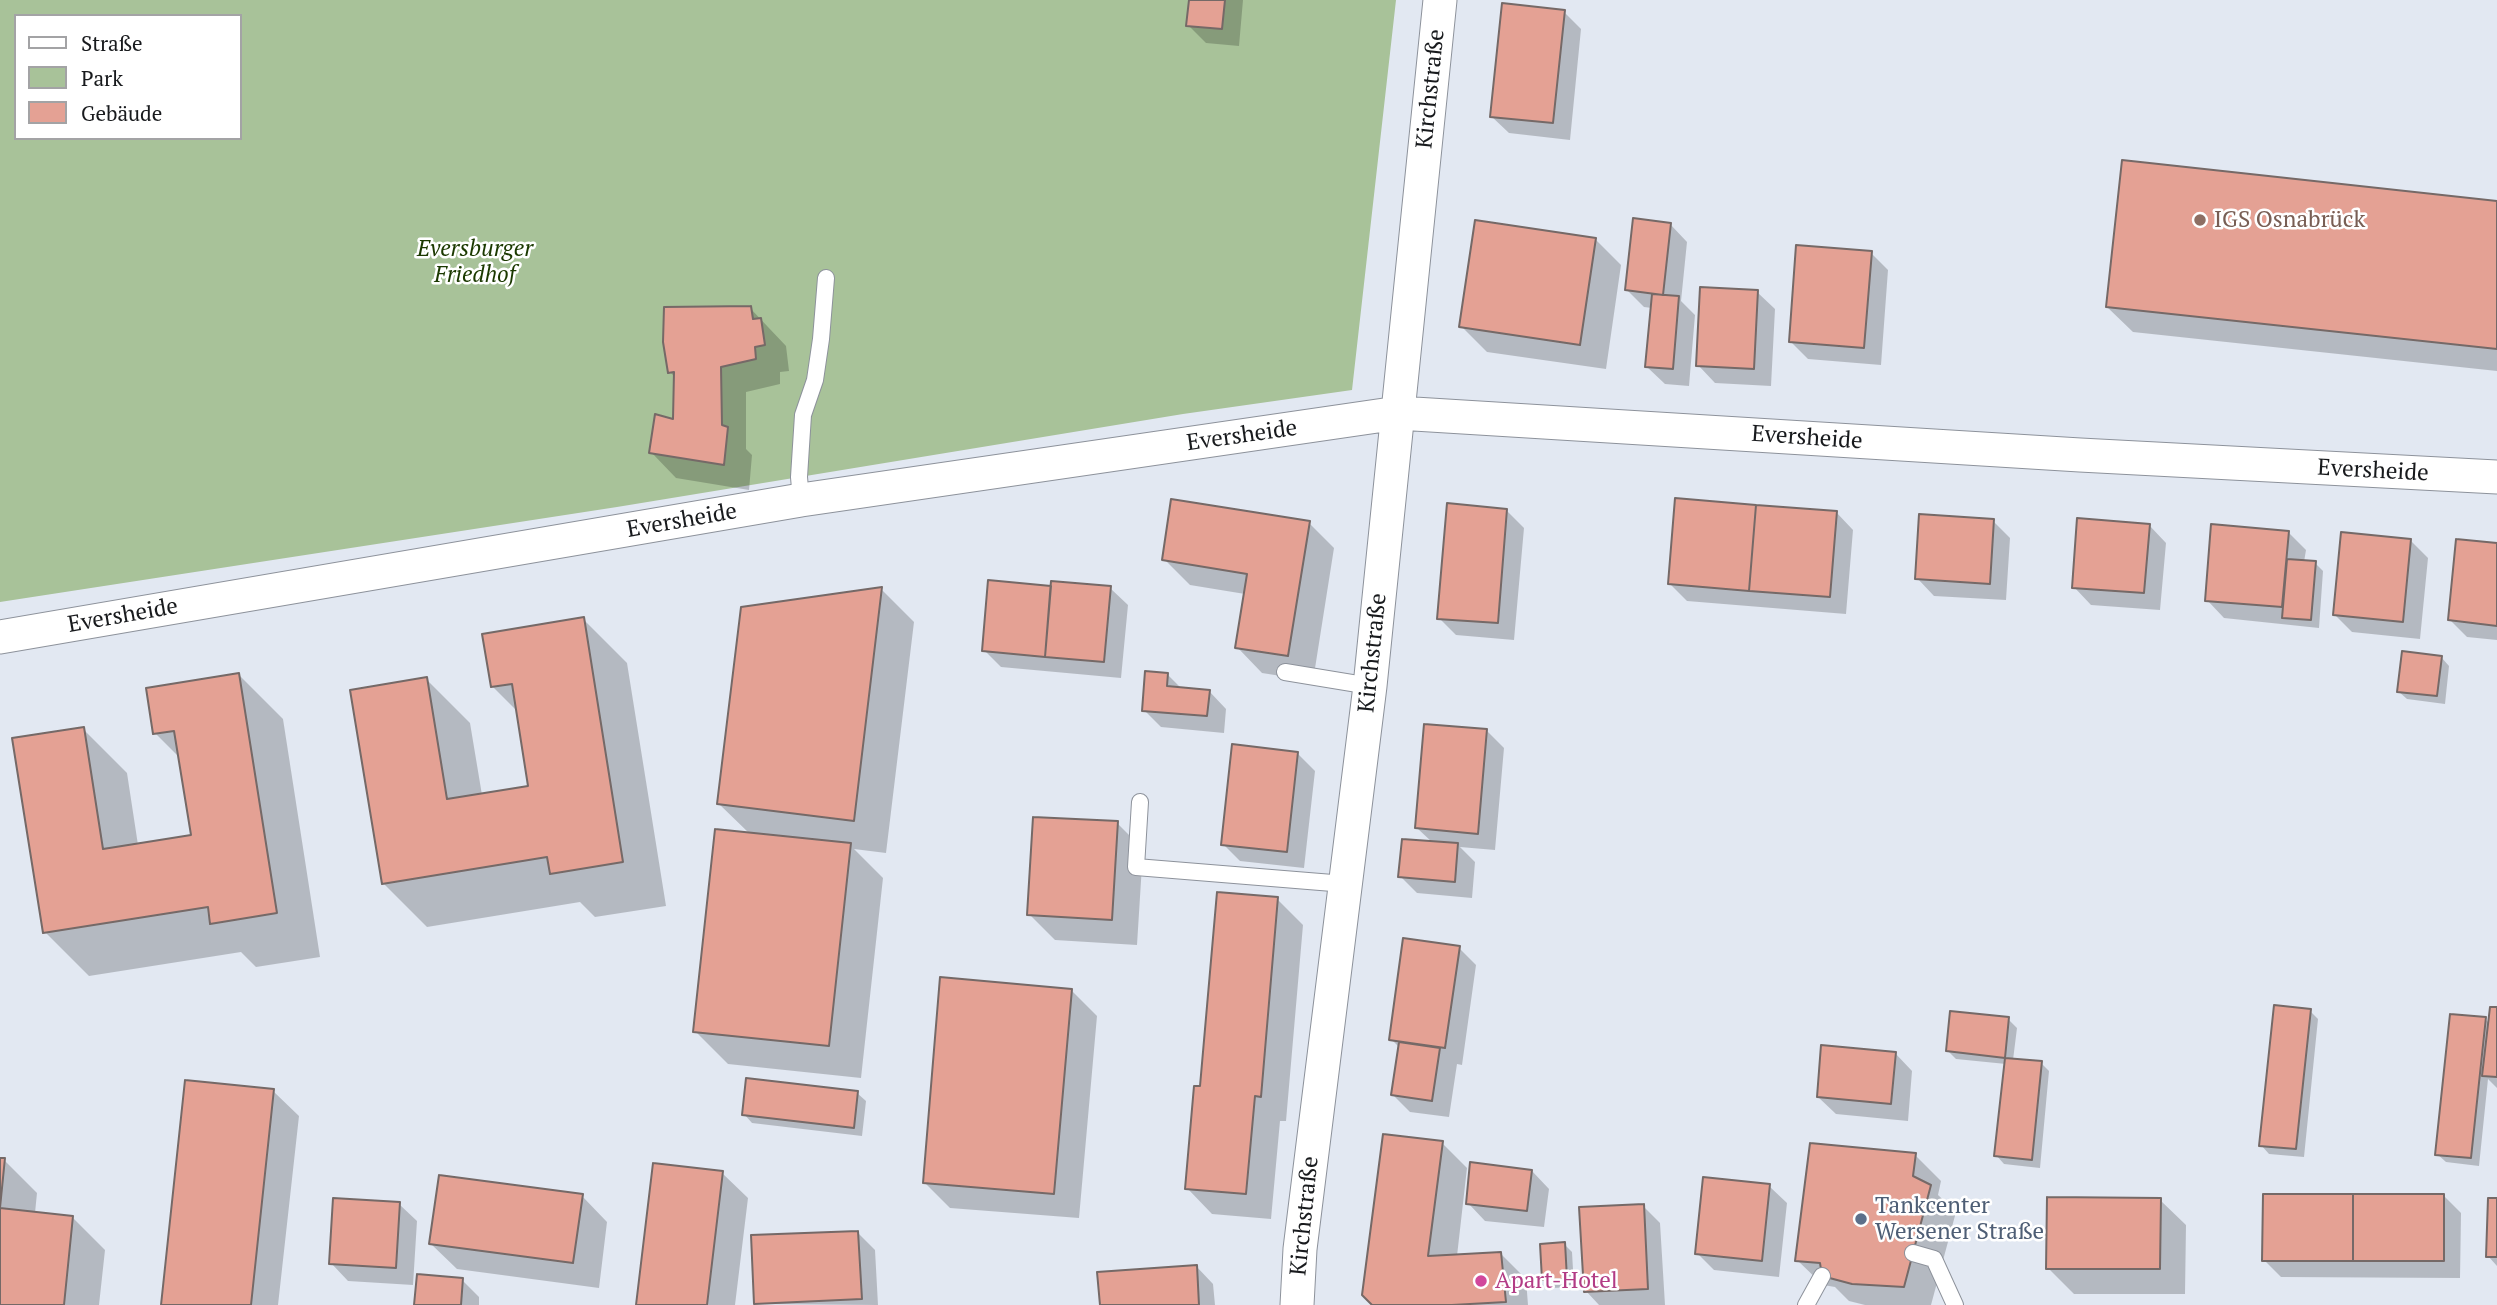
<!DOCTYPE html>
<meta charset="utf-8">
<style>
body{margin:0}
#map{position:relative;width:2497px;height:1305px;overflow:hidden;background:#e2e8f2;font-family:"PT Serif",serif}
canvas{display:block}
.legend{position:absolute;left:14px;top:14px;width:228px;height:126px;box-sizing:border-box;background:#fff;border:2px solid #a3a3a5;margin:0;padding:9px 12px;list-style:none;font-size:21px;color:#181a1d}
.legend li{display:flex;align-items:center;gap:14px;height:35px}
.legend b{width:35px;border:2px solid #a3a3a5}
</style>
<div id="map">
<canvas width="2497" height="1305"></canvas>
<ul class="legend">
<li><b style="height:9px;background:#fff"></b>Straße</li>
<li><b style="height:19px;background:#a8c299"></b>Park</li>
<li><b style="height:19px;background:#e4a194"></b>Gebäude</li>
</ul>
</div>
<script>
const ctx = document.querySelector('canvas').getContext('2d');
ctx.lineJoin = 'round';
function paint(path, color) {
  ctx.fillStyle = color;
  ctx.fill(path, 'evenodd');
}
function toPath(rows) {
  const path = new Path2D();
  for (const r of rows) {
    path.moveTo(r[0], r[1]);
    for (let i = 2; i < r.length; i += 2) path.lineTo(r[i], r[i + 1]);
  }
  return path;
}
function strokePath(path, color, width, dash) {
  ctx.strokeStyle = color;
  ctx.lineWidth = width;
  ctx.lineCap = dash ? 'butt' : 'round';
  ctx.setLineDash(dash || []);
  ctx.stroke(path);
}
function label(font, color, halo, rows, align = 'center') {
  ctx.font = font + ' "PT Serif",serif';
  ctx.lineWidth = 5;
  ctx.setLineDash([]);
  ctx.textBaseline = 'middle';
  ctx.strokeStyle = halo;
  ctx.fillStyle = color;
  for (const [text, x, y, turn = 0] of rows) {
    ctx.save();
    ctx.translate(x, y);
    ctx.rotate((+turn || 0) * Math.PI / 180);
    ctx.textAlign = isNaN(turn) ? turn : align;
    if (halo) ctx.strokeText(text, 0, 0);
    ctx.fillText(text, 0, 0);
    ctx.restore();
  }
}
paint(toPath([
 [0,0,1396,0,1352,390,1183,414,617,507,0,602],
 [16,16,240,16,240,138,16,138]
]), '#a8c299');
paint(toPath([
 [1190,0,1243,0,1239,46,1206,43,1188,25],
 [1564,12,1581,29,1570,140,1509,133,1491,116],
 [2497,202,2497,371,2133,332,2107,307],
 [1670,224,1687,242,1681,301,1695,315,1689,386,1665,384,1647,367,1652,308,1644,307,1627,290],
 [1596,240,1621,265,1606,369,1487,352,1461,326],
 [1871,253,1888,270,1881,365,1808,359,1790,341],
 [1757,292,1775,309,1771,386,1715,383,1698,365],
 [750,308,786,346,789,371,780,372,780,384,746,392,746,449,752,455,749,490,676,478,651,452,675,421,675,377,670,372],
 [1506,510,1524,528,1514,640,1456,635,1439,618],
 [1836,512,1853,530,1846,614,1687,601,1670,584],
 [1993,521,2010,538,2006,600,1934,596,1917,578],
 [1309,523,1334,548,1313,681,1262,673,1237,647,1245,594,1190,585,1164,559],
 [2149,525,2166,543,2160,610,2091,605,2074,587],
 [2288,532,2306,550,2304,562,2315,563,2323,571,2319,628,2224,618,2207,600],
 [2410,540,2428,558,2420,639,2352,632,2335,615],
 [2497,545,2497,640,2467,637,2449,619],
 [1052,588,1110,588,1128,605,1121,678,1001,667,984,650],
 [881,589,914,622,886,853,854,849,883,878,861,1078,728,1064,695,1031,750,834,719,804],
 [583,619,627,663,666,906,595,917,580,902,427,927,383,883,426,679,470,723,482,795,530,787,518,712,492,686],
 [2441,657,2449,666,2445,704,2407,699,2398,691],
 [1167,674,1182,689,1209,691,1226,709,1224,733,1161,727,1144,710],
 [239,675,283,719,320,957,256,967,241,952,89,976,45,932,83,729,127,773,138,845,193,837,181,759,155,733],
 [1486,730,1504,748,1495,850,1460,847,1475,862,1472,898,1417,893,1400,876,1433,843,1417,828],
 [1297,753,1315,771,1304,868,1240,861,1223,844],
 [1117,823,1143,849,1137,945,1055,940,1029,914],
 [1277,899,1303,925,1286,1121,1280,1121,1271,1219,1212,1214,1187,1188,1202,1088],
 [1459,948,1476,965,1462,1065,1457,1064,1449,1117,1410,1112,1393,1095,1400,1048,1391,1039],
 [1071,990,1097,1016,1079,1218,950,1208,924,1182],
 [2497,1009,2497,1088,2488,1079,2479,1166,2446,1162,2437,1154,2485,1019,2490,1024],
 [2310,1011,2318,1019,2304,1157,2269,1154,2261,1145],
 [2008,1019,2017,1028,2013,1060,2041,1063,2049,1071,2040,1168,2004,1164,1996,1155,2006,1064,1956,1059,1947,1050],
 [1895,1053,1912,1071,1908,1121,1836,1114,1818,1097],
 [273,1091,299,1116,278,1305,162,1305],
 [857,1093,866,1101,862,1136,752,1123,744,1114],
 [1442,1143,1467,1168,1457,1256,1501,1254,1526,1279,1528,1305,1374,1305],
 [1915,1155,1941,1181,1938,1195,1956,1212,1931,1305,1865,1305,1849,1301,1835,1287,1823,1285,1797,1260],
 [0,1159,4,1160,37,1193,35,1213,72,1217,105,1250,99,1305,0,1305],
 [1532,1171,1549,1189,1544,1227,1485,1221,1468,1203],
 [722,1173,748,1198,735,1305,638,1305],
 [1769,1186,1787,1203,1779,1277,1714,1270,1697,1253],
 [582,1196,607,1222,599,1288,457,1269,431,1244],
 [2444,1196,2461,1213,2460,1278,2281,1277,2264,1260],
 [2160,1200,2186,1225,2185,1294,2074,1294,2048,1268],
 [2497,1200,2497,1266,2488,1256],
 [399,1204,417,1221,413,1285,348,1281,331,1263],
 [1643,1206,1660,1223,1665,1305,1599,1305,1586,1291],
 [857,1232,875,1250,878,1305,756,1304],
 [1564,1244,1572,1252,1574,1287,1552,1288,1544,1280],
 [1196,1266,1213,1284,1215,1305,1102,1305],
 [462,1280,479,1297,479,1305,415,1305]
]), '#0003');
const building = toPath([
 [1189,0,1225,0,1222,29,1186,26,1189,0],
 [1502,3,1565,10,1553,123,1490,117,1502,3],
 [2122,160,2497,201,2497,349,2106,307,2122,160],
 [1633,218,1671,223,1663,295,1625,290,1633,218],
 [1475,220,1596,238,1580,345,1459,327,1475,220],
 [1796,245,1872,251,1864,348,1789,342,1796,245],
 [1700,287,1758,290,1754,369,1696,366,1700,287],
 [1652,294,1679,296,1673,369,1645,367,1652,294],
 [751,306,753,319,761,318,765,345,755,347,756,359,721,367,722,425,728,427,724,465,649,453,655,414,673,419,674,372,668,373,663,342,664,307,751,306],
 [1675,498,1756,505,1749,591,1668,584,1675,498],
 [1171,499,1310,521,1288,656,1235,648,1247,574,1162,560,1171,499],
 [1447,503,1507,509,1498,623,1437,619,1447,503],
 [1756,505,1837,511,1830,597,1749,591,1756,505],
 [1919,514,1994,519,1990,584,1915,579,1919,514],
 [2077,518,2150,524,2144,593,2072,588,2077,518],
 [2211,524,2289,531,2282,607,2205,601,2211,524],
 [2341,532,2411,539,2403,622,2333,615,2341,532],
 [2456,539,2497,543,2497,626,2448,620,2456,539],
 [2287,559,2316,561,2311,620,2282,618,2287,559],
 [988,580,1051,586,1045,657,982,651,988,580],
 [1051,581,1111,586,1104,662,1045,657,1051,581],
 [882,587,854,821,717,804,741,607,882,587],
 [584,617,623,862,550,874,547,857,382,884,350,690,427,677,447,799,528,786,512,684,491,687,482,634,584,617],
 [2402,651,2442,656,2437,696,2397,692,2402,651],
 [1145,671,1168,673,1167,686,1210,690,1207,716,1142,711,1145,671],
 [239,673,277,913,210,924,208,907,43,933,12,738,84,727,103,849,191,835,174,731,153,734,146,688,239,673],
 [1424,724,1487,729,1478,834,1415,828,1424,724],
 [1232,744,1298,752,1287,852,1221,845,1232,744],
 [1033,817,1118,821,1112,920,1027,915,1033,817],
 [715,829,851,843,829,1046,693,1032,715,829],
 [1402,839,1458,843,1455,882,1398,877,1402,839],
 [1217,892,1278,897,1261,1097,1255,1096,1246,1194,1185,1189,1194,1086,1200,1086,1217,892],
 [1403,938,1460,946,1445,1048,1389,1040,1403,938],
 [940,977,1072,989,1054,1194,923,1183,940,977],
 [2274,1005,2311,1009,2296,1149,2259,1146,2274,1005],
 [2490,1007,2497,1007,2497,1077,2482,1076,2490,1007],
 [1950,1011,2009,1017,2005,1058,1946,1051,1950,1011],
 [2450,1014,2486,1017,2471,1158,2435,1155,2450,1014],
 [1399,1042,1440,1048,1432,1101,1391,1095,1399,1042],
 [1821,1045,1896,1052,1891,1104,1817,1097,1821,1045],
 [2005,1058,2042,1061,2032,1160,1994,1156,2005,1058],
 [746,1078,858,1091,854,1128,742,1115,746,1078],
 [185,1080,274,1089,251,1305,161,1305,185,1080],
 [1383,1134,1443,1141,1428,1256,1501,1252,1506,1302,1452,1305,1372,1305,1362,1295,1383,1134],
 [1810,1143,1916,1153,1913,1176,1931,1185,1904,1287,1852,1284,1822,1276,1820,1263,1795,1261,1810,1143],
 [0,1158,5,1158,0,1208,73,1216,64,1305,0,1305,0,1158],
 [1470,1162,1532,1170,1527,1211,1466,1204,1470,1162],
 [653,1163,723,1171,707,1305,636,1305,653,1163],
 [439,1175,583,1194,573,1263,429,1244,439,1175],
 [1703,1177,1770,1184,1762,1261,1695,1254,1703,1177],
 [2263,1194,2353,1194,2353,1261,2262,1261,2263,1194],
 [2353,1194,2444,1194,2444,1261,2353,1261,2353,1194],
 [2047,1197,2161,1198,2160,1269,2046,1269,2047,1197],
 [333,1198,400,1202,396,1268,329,1264,333,1198],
 [2488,1198,2497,1198,2497,1257,2486,1257,2488,1198],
 [1644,1204,1648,1289,1584,1292,1579,1207,1644,1204],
 [858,1231,862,1299,754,1304,751,1235,858,1231],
 [1565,1242,1567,1279,1542,1280,1540,1244,1565,1242],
 [1197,1265,1199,1305,1100,1305,1097,1272,1197,1265],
 [417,1274,463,1278,461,1305,414,1305,417,1274]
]);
paint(building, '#e4a194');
strokePath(building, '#756967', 2);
const lane = toPath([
 [801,500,799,477,803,415,815,380,821,339,826,278],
 [1285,672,1370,686],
 [1140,802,1136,867,1345,884],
 [1913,1253,1934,1259,1955,1305],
 [1806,1305,1822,1276]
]);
const street = toPath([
 [0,637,801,500,1398,413,2080,455,2497,477],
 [1297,1305,1300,1249,1370,686,1440,0]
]);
strokePath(lane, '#8d929b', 18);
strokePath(street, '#8d929b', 35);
strokePath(lane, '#fff', 16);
strokePath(street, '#fff', 33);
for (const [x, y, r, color] of [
 [2200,220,7,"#8d6e63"],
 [1861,1219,7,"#5c6f8a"],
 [1481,1281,7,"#d1479c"]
]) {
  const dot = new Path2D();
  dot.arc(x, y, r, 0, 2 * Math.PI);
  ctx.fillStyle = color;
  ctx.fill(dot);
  strokePath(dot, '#fff', 2.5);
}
label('23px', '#181a1d', '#fff', [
 ["Kirchstraße",1431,89,-84],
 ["Eversheide",1242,436,-8],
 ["Eversheide",1807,438,4],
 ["Eversheide",2373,471,3],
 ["Eversheide",682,521,-10],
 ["Eversheide",123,616,-10],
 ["Kirchstraße",1373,653,-84],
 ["Kirchstraße",1305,1216,-84]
]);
label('23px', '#785e54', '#fff', [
 ["IGS Osnabrück",2214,220]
], 'left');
label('italic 23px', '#1b3900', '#fff', [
 ["Eversburger",475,249],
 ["Friedhof",475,275]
]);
label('23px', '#4e5e75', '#fff', [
 ["Tankcenter",1875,1206],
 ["Wersener Straße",1875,1232]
], 'left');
label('23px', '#b23c85', '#fff', [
 ["Apart-Hotel",1495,1281]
], 'left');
</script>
